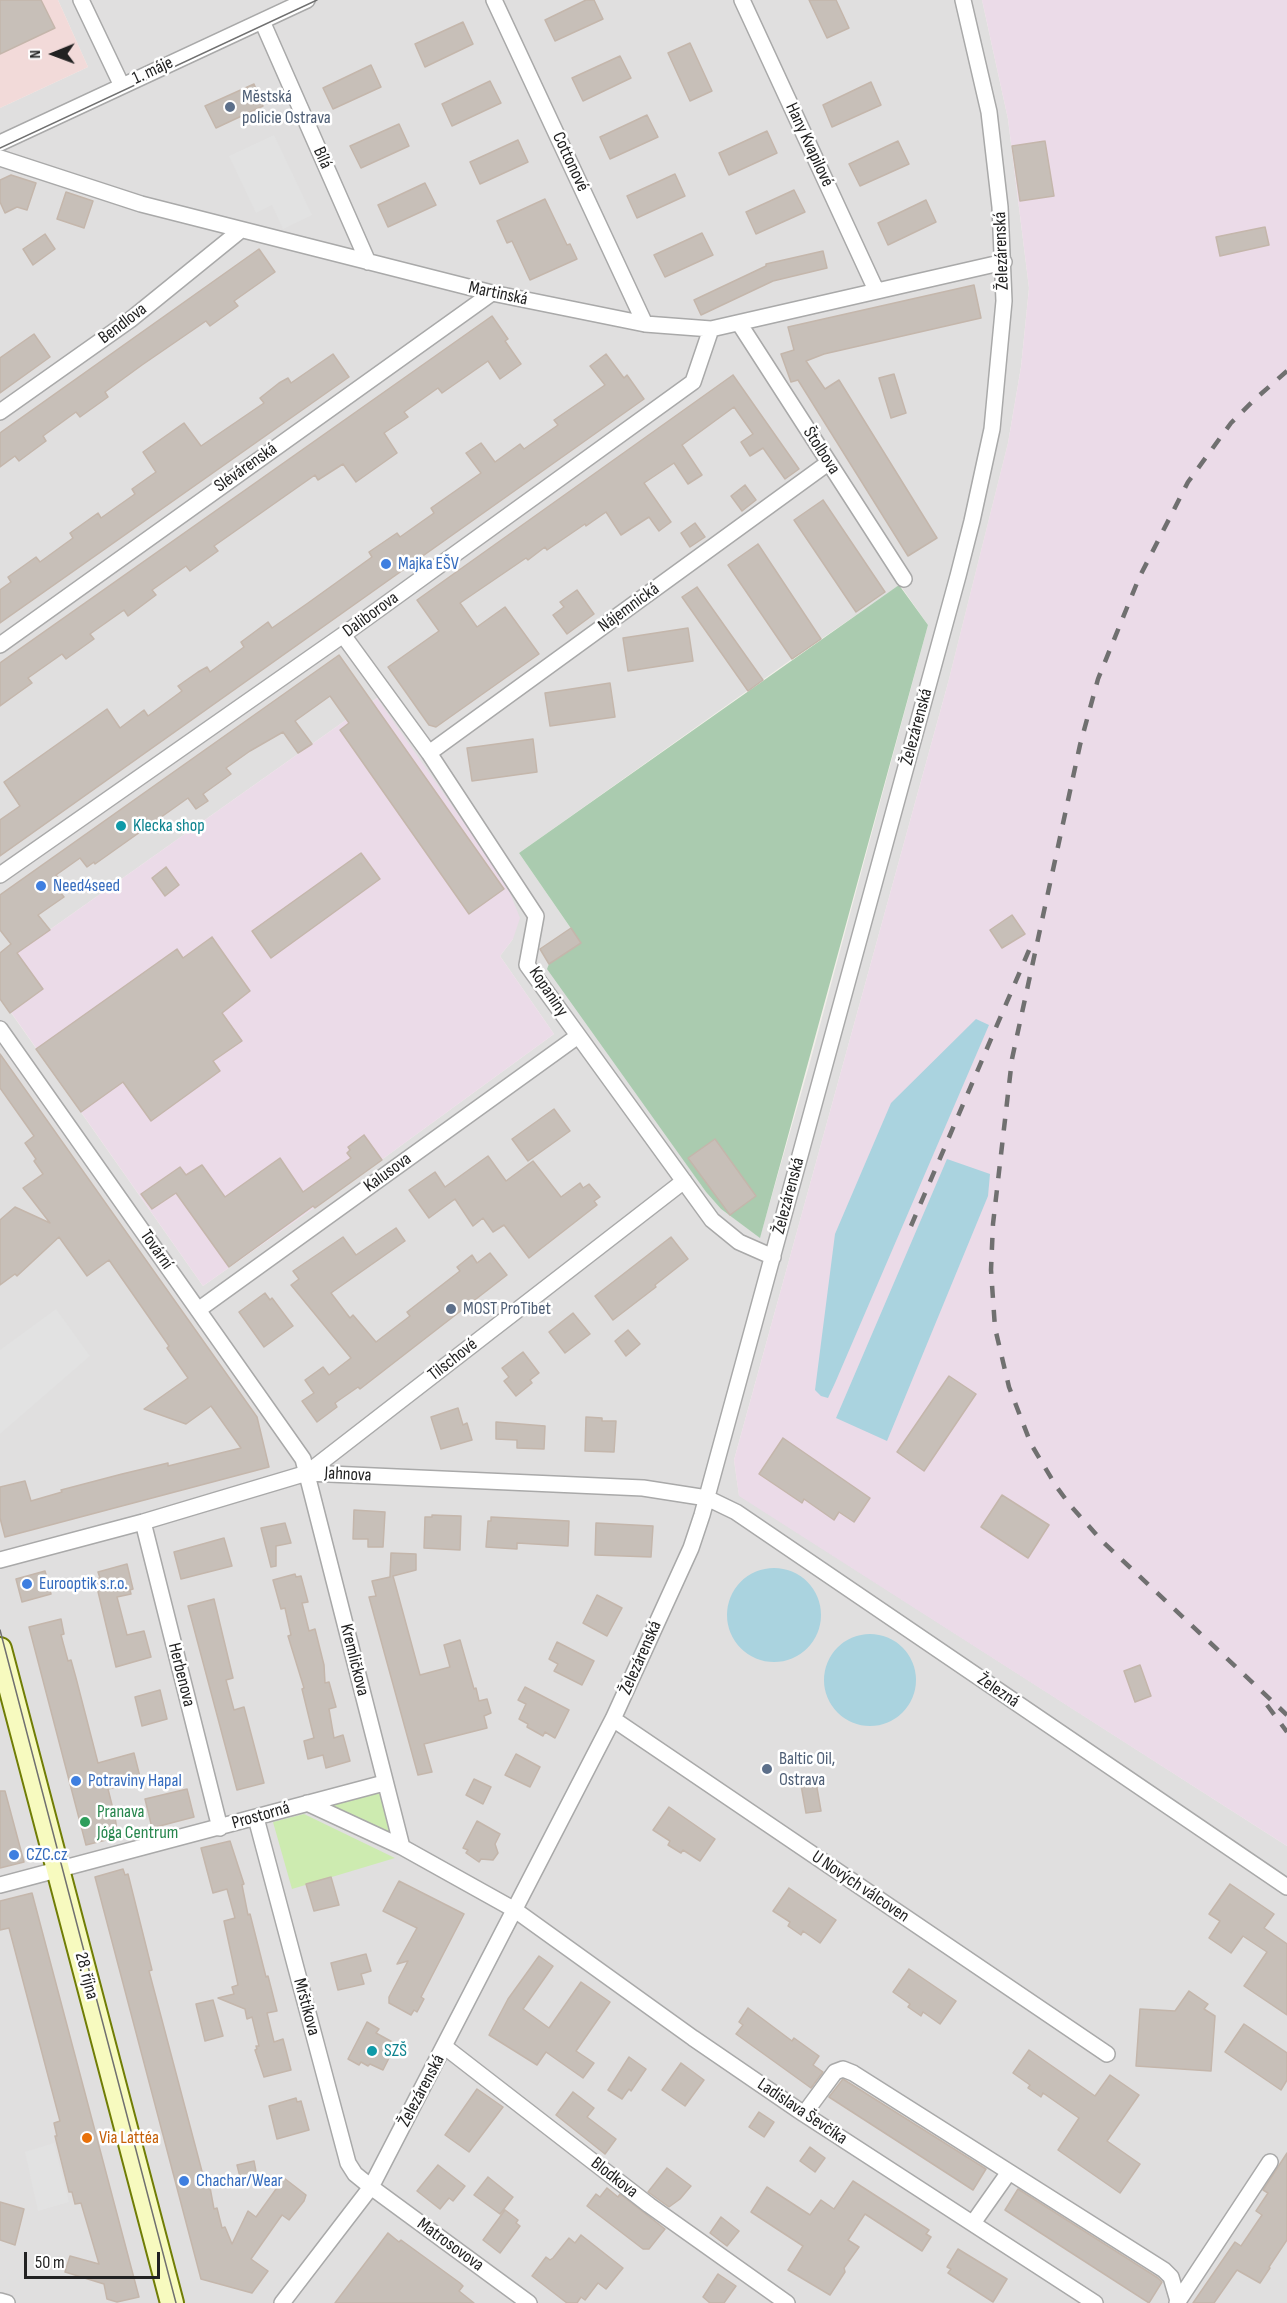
<!DOCTYPE html>
<meta charset="utf-8">
<style>
body{margin:0}
#map{position:relative;width:1287px;height:2303px;overflow:hidden;background:#f2efe9;font-family:"Sofia Sans Condensed",sans-serif}
canvas{display:block}
.north{position:absolute;left:24px;top:24px;width:60px;height:60px;-webkit-text-stroke:4px #fff;paint-order:stroke;rotate:269deg;font-size:16px;font-weight:700;line-height:24px;text-align:center;color:#222}
.north::after{content:'';display:block;margin:auto;width:21px;height:27px;background:#222;clip-path:polygon(50% 0,100% 100%,50% 72%,0 100%)}
.scale{position:absolute;left:24px;top:2252px;width:136px;height:27px;box-sizing:border-box;border:3px solid #222;border-top:0;padding-left:8px;font-size:18px;line-height:21px;white-space:nowrap;color:#222;-webkit-text-stroke:4px #fff;paint-order:stroke}
</style>
<div id="map">
<canvas width="1287" height="2303"></canvas>
<div class="north">N</div>
<div class="scale">50 m</div>
</div>
<script>
const ctx = document.querySelector('canvas').getContext('2d');
ctx.lineJoin = 'round';
function paint(path, color) {
  ctx.fillStyle = color;
  ctx.fill(path, 'evenodd');
}
function toPath(rows) {
  const path = new Path2D();
  for (const r of rows) {
    if (r.length === 3) {
      path.moveTo(r[0] + r[2], r[1]);
      path.arc(r[0], r[1], r[2], 0, 2 * Math.PI);
      continue;
    }
    path.moveTo(r[0], r[1]);
    for (let i = 2; i < r.length; i += 2) path.lineTo(r[i], r[i + 1]);
  }
  return path;
}
function strokePath(path, color, width, dash) {
  ctx.strokeStyle = color;
  ctx.lineWidth = width;
  ctx.lineCap = dash ? 'butt' : 'round';
  ctx.setLineDash(dash || []);
  ctx.stroke(path);
}
function label(font, color, halo, rows, align = 'center') {
  ctx.font = font + ' "Sofia Sans Condensed",sans-serif';
  ctx.lineWidth = 5;
  ctx.setLineDash([]);
  ctx.textBaseline = 'middle';
  ctx.strokeStyle = halo;
  ctx.fillStyle = color;
  for (const [text, x, y, turn = 0] of rows) {
    ctx.save();
    ctx.translate(x, y);
    ctx.rotate((+turn || 0) * Math.PI / 180);
    ctx.textAlign = isNaN(turn) ? turn : align;
    if (halo) ctx.strokeText(text, 0, 0);
    ctx.fillText(text, 0, 0);
    ctx.restore();
  }
}
paint(toPath([
 [58,0,982,0,1008,119,1029,288,1021,367,1008,443,948,683,734,1460,739,1495,1287,1846,1287,2303,0,2303,0,997,203,1286,362,1174,554,1034,500,956,513,939,377,698,0,965,0,108,88,67],
 [900,585,928,625,809,1066,760,1237,721,1209,706,1192,550,964,581,943,519,853,792,659]
]), '#e0dfdf');
paint(toPath([
 [0,0,58,0,88,67,0,108]
]), '#f2dad9');
paint(toPath([
 [982,0,1287,0,1287,1846,739,1496,734,1460,948,683,1008,443,1021,367,1029,288,1008,119],
 [377,698,506,883,520,918,513,939,500,956,554,1034,362,1174,203,1286,8,1008,0,965]
]), '#ebdbe8');
paint(toPath([
 [381,1792,393,1836,330,1805],
 [304,1814,395,1858,292,1889,273,1822]
]), '#cdebb0');
paint(toPath([
 [899,585,928,625,760,1238,721,1209,706,1192,547,969,549,964,581,943,519,853]
]), '#aacbaf');
paint(toPath([
 [274,135,312,215,283,229,272,205,256,213,229,156],
 [56,1309,90,1356,0,1434,0,1350],
 [54,2143,69,2202,38,2211,25,2152]
]), '#e2e2e2');
paint(toPath([
 [976,1019,989,1025,835,1383,828,1398,821,1396,815,1390,835,1234,891,1103],
 [947,1159,990,1174,988,1196,887,1441,836,1418],
 [774,1615,47],
 [870,1680,46]
]), '#aad3df');
const building = toPath([
 [0,0,41,0,55,28,0,54,0,0],
 [586,0,594,0,603,19,555,41,545,20,586,0],
 [809,0,836,0,849,28,827,38,809,0],
 [463,22,473,44,425,67,415,44,463,22],
 [690,43,712,91,690,101,668,53,690,43],
 [620,56,631,78,583,101,572,78,620,56],
 [371,65,381,87,333,109,323,88,371,65],
 [490,81,501,103,452,126,442,104,490,81],
 [871,82,881,105,832,127,823,105,871,82],
 [254,84,263,106,216,128,205,106,254,84],
 [647,115,658,137,610,159,600,137,647,115],
 [399,124,409,146,361,168,350,146,399,124],
 [767,131,777,153,729,175,719,153,767,131],
 [518,140,528,162,480,184,470,162,518,140],
 [898,141,909,164,860,186,849,164,898,141],
 [1045,141,1054,196,1020,201,1012,146,1045,141],
 [675,174,685,196,637,218,627,196,675,174],
 [11,175,36,183,27,210,17,207,5,213,0,202,0,180,11,175],
 [425,183,436,205,388,227,378,205,425,183],
 [794,190,805,212,756,234,746,212,794,190],
 [66,192,93,201,84,228,57,219,66,192],
 [545,199,567,245,570,244,577,259,530,280,512,241,507,243,497,221,545,199],
 [926,200,936,222,888,245,878,223,926,200],
 [1265,227,1269,245,1220,256,1216,237,1265,227],
 [702,233,713,255,665,277,654,255,702,233],
 [45,234,55,249,33,265,23,249,45,234],
 [259,249,275,272,234,301,238,306,210,326,206,321,142,365,105,392,108,397,80,417,76,412,43,436,46,441,19,461,15,456,0,467,0,433,259,249],
 [823,251,827,268,773,281,701,315,694,300,766,266,766,264,823,251],
 [974,285,981,318,824,354,806,361,825,389,839,380,937,538,908,556,798,380,791,382,781,354,794,350,788,327,974,285],
 [492,316,508,339,505,341,521,364,500,379,488,361,442,393,438,388,404,412,408,417,384,433,397,453,356,482,343,464,318,480,315,475,214,546,218,551,190,571,186,566,152,590,156,595,128,616,124,610,90,634,94,639,66,659,62,654,28,678,32,683,0,706,0,663,492,316],
 [34,334,50,357,0,393,0,358,34,334],
 [333,354,349,377,0,623,0,590,11,582,8,577,36,557,40,562,73,538,70,533,98,513,101,518,135,494,132,489,156,472,143,452,184,423,201,446,264,403,260,398,279,383,288,378,291,383,333,354],
 [606,354,624,378,627,375,644,399,0,856,0,820,20,806,4,782,107,709,120,728,144,710,148,716,182,691,178,686,198,672,207,667,210,672,244,647,241,642,268,622,272,628,308,603,372,557,369,552,397,533,400,537,434,513,431,508,481,473,466,453,481,443,495,462,520,444,524,449,558,425,554,420,605,385,590,366,606,354],
 [894,374,906,413,891,418,879,378,894,374],
 [733,375,799,469,785,479,763,448,750,456,741,442,753,434,734,407,682,445,702,475,688,484,674,463,644,483,671,522,659,531,649,517,621,535,606,512,586,526,585,524,547,550,545,547,528,560,526,558,460,603,477,627,505,607,539,654,436,727,429,725,388,667,439,631,417,600,733,375],
 [745,485,756,500,742,511,731,496,745,485],
 [823,500,885,592,856,612,794,520,823,500],
 [695,523,705,537,690,547,681,533,695,523],
 [758,544,821,639,792,659,728,565,758,544],
 [697,587,763,680,748,691,682,597,697,587],
 [577,590,594,614,567,634,553,615,564,607,560,602,577,590],
 [688,628,693,661,628,671,623,638,688,628],
 [339,655,504,889,469,914,340,730,349,723,330,696,295,721,312,744,298,753,283,732,250,751,226,768,231,774,203,794,208,801,196,809,188,798,95,864,94,862,87,867,80,858,56,875,66,888,60,892,64,897,38,915,50,930,17,953,43,989,10,1013,0,999,0,953,11,944,0,930,0,895,339,655],
 [610,683,615,717,550,726,545,693,610,683],
 [533,739,537,772,472,781,467,748,533,739],
 [361,853,380,879,271,958,252,931,361,853],
 [166,867,179,885,165,896,152,878,166,867],
 [1012,915,1025,934,1002,948,990,930,1012,915],
 [571,928,581,943,549,964,540,949,571,928],
 [212,937,250,991,222,1013,242,1041,213,1061,220,1071,151,1121,123,1082,81,1112,36,1049,177,949,183,958,212,937],
 [0,1054,257,1417,269,1467,5,1537,0,1518,0,1487,25,1481,31,1501,62,1492,61,1490,122,1474,168,1463,168,1466,241,1448,211,1406,186,1424,144,1409,188,1378,167,1348,169,1346,109,1260,87,1276,59,1237,17,1276,15,1274,0,1285,0,1220,15,1207,50,1223,23,1188,43,1174,34,1161,36,1159,25,1143,34,1136,0,1088,0,1054],
 [554,1109,570,1131,528,1161,512,1139,554,1109],
 [364,1135,382,1160,315,1208,313,1206,229,1267,176,1193,152,1209,141,1194,180,1167,186,1175,202,1165,225,1197,280,1158,303,1192,351,1158,347,1153,350,1150,348,1147,364,1135],
 [715,1139,756,1196,730,1215,688,1158,715,1139],
 [488,1156,506,1181,533,1161,561,1197,580,1183,583,1188,589,1184,600,1197,594,1201,597,1205,529,1258,504,1225,493,1232,483,1218,473,1226,455,1199,429,1218,409,1190,435,1172,445,1187,488,1156],
 [396,1228,405,1241,331,1293,350,1318,353,1315,376,1342,410,1316,407,1312,460,1271,457,1267,472,1255,477,1263,490,1253,507,1275,360,1389,358,1387,335,1403,337,1407,317,1422,302,1401,314,1393,305,1380,323,1367,329,1375,351,1358,291,1285,299,1279,293,1271,343,1237,356,1255,396,1228],
 [671,1237,688,1259,655,1285,656,1287,613,1320,595,1296,671,1237],
 [265,1293,270,1300,272,1298,293,1326,264,1347,239,1312,265,1293],
 [573,1313,590,1334,565,1353,549,1332,573,1313],
 [628,1330,640,1344,626,1356,615,1341,628,1330],
 [523,1352,539,1373,530,1380,532,1383,516,1396,504,1381,509,1377,502,1368,523,1352],
 [949,1376,976,1394,924,1471,897,1452,949,1376],
 [458,1408,463,1425,467,1423,472,1440,441,1449,431,1417,458,1408],
 [586,1417,602,1418,602,1421,616,1421,614,1452,585,1451,586,1417],
 [496,1422,545,1426,544,1449,517,1448,517,1440,496,1439,496,1422],
 [783,1438,870,1498,854,1522,839,1512,834,1520,804,1499,802,1503,759,1474,783,1438],
 [1002,1495,1049,1525,1028,1558,981,1527,1002,1495],
 [354,1510,385,1512,383,1547,368,1547,368,1539,353,1539,354,1510],
 [432,1515,461,1516,460,1550,424,1548,425,1517,432,1517,432,1515],
 [491,1517,569,1521,568,1546,517,1543,517,1549,486,1547,488,1521,491,1521,491,1517],
 [285,1523,291,1543,276,1546,276,1566,271,1567,261,1528,285,1523],
 [596,1523,653,1526,651,1557,595,1555,596,1523],
 [224,1538,232,1566,181,1579,174,1552,224,1538],
 [391,1553,416,1554,416,1570,393,1576,420,1675,450,1667,444,1645,460,1640,474,1689,476,1688,479,1701,487,1699,491,1713,484,1716,487,1728,424,1744,432,1772,418,1775,369,1597,376,1596,372,1581,390,1577,391,1553],
 [127,1564,133,1589,130,1590,131,1594,117,1597,127,1635,144,1631,151,1657,116,1667,95,1579,100,1578,98,1572,127,1564],
 [45,1571,51,1594,22,1602,16,1579,45,1571],
 [295,1574,296,1577,301,1576,308,1602,302,1603,309,1631,315,1629,324,1665,325,1683,329,1682,336,1707,329,1709,334,1738,343,1735,350,1761,326,1768,323,1755,308,1759,304,1741,314,1738,302,1689,304,1688,288,1636,291,1635,285,1608,281,1609,273,1580,295,1574],
 [597,1595,622,1608,607,1636,583,1623,597,1595],
 [214,1599,233,1678,226,1680,234,1710,244,1707,264,1783,237,1790,188,1606,214,1599],
 [61,1619,64,1634,61,1635,68,1661,71,1660,76,1678,98,1763,134,1753,141,1781,108,1789,115,1817,118,1837,86,1845,29,1627,61,1619],
 [557,1642,594,1661,582,1685,554,1671,558,1664,549,1659,557,1642],
 [1140,1665,1151,1696,1135,1702,1124,1671,1140,1665],
 [525,1687,569,1710,555,1738,545,1732,543,1736,527,1727,528,1724,519,1719,526,1704,518,1700,525,1687],
 [160,1690,167,1719,142,1726,135,1697,160,1690],
 [516,1754,540,1767,530,1787,505,1775,516,1754],
 [474,1779,491,1787,483,1804,466,1795,474,1779],
 [816,1782,821,1811,806,1813,801,1785,816,1782],
 [187,1789,194,1817,152,1828,145,1799,187,1789],
 [0,1791,5,1791,24,1862,0,1868,0,1791],
 [669,1807,715,1839,700,1861,683,1850,681,1853,668,1845,670,1841,653,1830,669,1807],
 [477,1821,500,1834,495,1844,498,1853,493,1860,481,1859,479,1862,466,1853,468,1850,463,1848,477,1821],
 [230,1841,244,1884,242,1885,248,1915,250,1914,266,1977,268,1976,277,2011,267,2013,274,2042,283,2039,291,2070,264,2077,255,2050,257,2049,256,2046,259,2046,252,2017,247,2019,245,2009,218,1998,234,1994,232,1987,238,1985,224,1921,235,1918,227,1889,213,1893,201,1848,230,1841],
 [123,1869,125,1875,128,1874,152,1970,149,1971,204,2179,209,2182,214,2209,217,2208,222,2228,225,2227,232,2244,248,2211,256,2217,284,2178,306,2195,304,2201,289,2220,282,2215,251,2259,268,2271,252,2293,201,2279,95,1877,123,1869],
 [331,1877,339,1905,314,1911,306,1884,331,1877],
 [399,1881,464,1914,421,1997,424,1999,417,2012,414,2010,411,2015,389,2003,389,1997,408,1961,397,1964,417,1928,383,1911,399,1881],
 [1230,1884,1274,1914,1264,1928,1287,1944,1287,2015,1244,1986,1267,1952,1243,1936,1231,1953,1209,1938,1220,1921,1209,1914,1230,1884],
 [789,1888,836,1920,820,1943,803,1931,801,1935,788,1926,790,1922,773,1911,789,1888],
 [32,1893,139,2297,117,2302,107,2299,104,2284,65,2272,70,2256,99,2264,81,2203,75,2204,72,2192,69,2192,55,2136,57,2136,54,2123,60,2121,9,1928,0,1930,0,1901,32,1893],
 [366,1954,371,1971,361,1974,364,1984,338,1990,331,1963,366,1954],
 [539,1956,553,1966,523,2009,549,2028,581,1982,610,2002,576,2051,594,2063,583,2078,546,2052,537,2065,489,2035,508,1999,539,1956],
 [909,1969,956,2001,940,2024,923,2012,921,2016,908,2007,910,2004,893,1992,909,1969],
 [1189,1991,1208,2004,1204,2009,1215,2016,1211,2071,1136,2066,1140,2009,1175,2011,1189,1991],
 [213,2000,223,2036,205,2041,196,2004,213,2000],
 [748,2008,792,2041,794,2038,819,2056,813,2065,823,2072,811,2088,736,2034,743,2025,739,2022,748,2008],
 [367,2022,379,2029,376,2033,396,2044,383,2070,370,2064,368,2066,361,2062,359,2065,348,2059,367,2022],
 [1244,2024,1287,2053,1287,2080,1281,2090,1225,2052,1244,2024],
 [1029,2050,1095,2096,1110,2075,1139,2095,1107,2141,1140,2164,1120,2193,1058,2150,1079,2118,1043,2093,1041,2097,1028,2088,1030,2085,1013,2073,1029,2050],
 [629,2057,646,2069,631,2091,629,2089,622,2099,608,2090,629,2057],
 [681,2063,704,2080,685,2106,662,2090,681,2063],
 [843,2079,986,2169,973,2190,829,2097,843,2079],
 [477,2089,503,2107,469,2152,445,2135,477,2089],
 [573,2092,594,2108,587,2117,616,2139,605,2154,556,2115,573,2092],
 [296,2098,297,2102,301,2101,309,2130,277,2139,269,2106,296,2098],
 [759,2112,774,2122,764,2137,749,2127,759,2112],
 [810,2147,825,2158,815,2172,800,2161,810,2147],
 [1287,2153,1287,2240,1269,2267,1270,2268,1260,2283,1237,2270,1214,2303,1193,2303,1235,2242,1241,2246,1262,2215,1256,2211,1268,2193,1263,2190,1287,2153],
 [254,2161,257,2177,241,2181,237,2165,254,2161],
 [438,2165,465,2186,453,2201,449,2198,440,2209,417,2191,438,2165],
 [667,2168,691,2186,680,2199,669,2207,648,2192,667,2168],
 [488,2177,513,2197,500,2214,474,2195,488,2177],
 [853,2181,929,2230,926,2234,931,2237,922,2251,865,2214,848,2240,859,2247,844,2268,845,2272,830,2295,788,2270,803,2246,751,2212,767,2187,810,2215,821,2200,834,2209,853,2181],
 [607,2188,618,2197,620,2194,665,2229,649,2249,643,2249,587,2206,596,2194,600,2197,607,2188],
 [1018,2189,1158,2278,1162,2282,1149,2303,1005,2210,1018,2189],
 [0,2202,24,2209,15,2245,0,2240,0,2202],
 [505,2210,518,2220,516,2223,520,2226,500,2253,483,2240,505,2210],
 [721,2217,739,2231,727,2246,710,2233,721,2217],
 [388,2233,399,2242,401,2240,460,2283,463,2286,459,2291,474,2303,335,2303,388,2233],
 [581,2235,623,2268,606,2289,598,2283,585,2300,581,2297,577,2303,567,2303,532,2276,546,2257,550,2260,553,2258,569,2238,575,2243,581,2235],
 [958,2249,1007,2279,993,2302,948,2273,951,2269,947,2267,958,2249],
 [718,2274,736,2286,724,2303,710,2303,703,2297,718,2274]
]);
paint(building, '#c7bfb8');
strokePath(building, '#c4b6ab', 1.5);
const minor = toPath([
 [81,0,122,86],
 [494,0,645,324],
 [742,0,876,290],
 [262,21,368,262],
 [0,143,307,0],
 [0,158,141,204,271,237,492,293,645,324,711,329,1004,262],
 [739,323,904,579],
 [0,412,130,320,241,230],
 [343,635,429,753,536,916,527,965,712,1220,739,1242,773,1257],
 [0,645,492,293],
 [429,753,828,463],
 [0,875,343,635,693,382,711,329],
 [0,1029,303,1459,402,1847],
 [198,1310,578,1036],
 [307,1473,684,1181],
 [143,1522,220,1828],
 [0,1560,143,1522,307,1473,643,1488,707,1498,736,1512,1287,1887],
 [613,1719,1107,2054],
 [307,1803,402,1847,515,1910,693,2038,804,2114,1095,2303],
 [256,1818,348,2163,355,2174,371,2187,529,2303],
 [0,1885,384,1783],
 [445,2047,649,2205,787,2303],
 [804,2114,835,2072,843,2069,853,2073,1164,2270,1171,2277,1178,2301],
 [973,2223,1009,2172],
 [0,2301,7,2303],
 [282,2303,371,2187,613,1719,691,1548,702,1515,958,576,972,521,992,429,1004,301,1000,207,989,112,963,0],
 [1177,2303,1270,2162]
]);
const secondary = toPath([
 [0,1649,172,2303]
]);
strokePath(minor, '#a9a9a9', 18);
strokePath(secondary, '#707d05', 26);
strokePath(minor, '#fff', 15);
strokePath(secondary, '#f7fabf', 22);
strokePath(toPath([
 [0,148,317,0],
 [0,1630,176,2303]
]), '#707070', 1.5);
strokePath(toPath([
 [1287,371,1254,400,1231,423,1188,482,1139,578,1098,679,1080,745,1012,1059,993,1224,991,1270,995,1328,1009,1387,1031,1444,1056,1486,1070,1505,1102,1541,1287,1715],
 [911,1226,1030,948],
 [1267,1705,1287,1732]
]), '#707070', 4.5, [12, 12]);
for (const [x, y, r, color] of [
 [230,107,6,"#5c6f8a"],
 [386,564,6,"#3f7fe0"],
 [121,826,6,"#0f9aa8"],
 [41,886,6,"#3f7fe0"],
 [451,1309,6,"#5c6f8a"],
 [27,1584,6,"#3f7fe0"],
 [767,1769,6,"#5c6f8a"],
 [76,1781,6,"#3f7fe0"],
 [85,1822,6,"#2e9e5b"],
 [14,1855,6,"#3f7fe0"],
 [372,2051,6,"#0f9aa8"],
 [87,2138,6,"#e8710a"],
 [184,2181,6,"#3f7fe0"]
]) {
  const dot = new Path2D();
  dot.arc(x, y, r, 0, 2 * Math.PI);
  ctx.fillStyle = color;
  ctx.fill(dot);
  strokePath(dot, '#fff', 2);
}
label('18px', '#222', '#fff', [
 ["1. máje",153,71,-25],
 ["Hany Kvapilové",809,145,65],
 ["Bílá",322,158,66],
 ["Cottonové",570,162,65],
 ["Železárenská",1002,251,-92],
 ["Martinská",498,294,12],
 ["Bendlova",123,324,-37],
 ["Štolbova",821,451,57],
 ["Slévárenská",246,468,-35],
 ["Nájemnická",629,608,-36],
 ["Daliborova",371,615,-36],
 ["Železárenská",917,727,-75],
 ["Kopaniny",548,992,56],
 ["Kalusova",388,1173,-36],
 ["Železárenská",789,1196,-75],
 ["Tovární",156,1250,55],
 ["Tilschové",453,1360,-38],
 ["Jahnova",348,1475,3],
 ["Železárenská",641,1658,-66],
 ["Kremličkova",354,1660,76],
 ["Herbenova",181,1675,76],
 ["Železná",998,1691,34],
 ["Prostorná",261,1816,-16],
 ["U Nových válcoven",860,1887,34],
 ["28. října",86,1976,75],
 ["Mrštíkova",306,2007,75],
 ["Železárenská",422,2091,-62],
 ["Ladislava Ševčíka",802,2112,34],
 ["Blodkova",614,2178,38],
 ["Matrosovova",450,2245,36]
]);
label('18px', '#4e5e75', '#fff', [
 ["Městská",242,97],
 ["policie Ostrava",242,118],
 ["MOST ProTibet",463,1309],
 ["Baltic Oil,",779,1759],
 ["Ostrava",779,1780]
], 'left');
label('18px', '#366cbe', '#fff', [
 ["Majka EŠV",398,564],
 ["Need4seed",53,886],
 ["Eurooptik s.r.o.",39,1584],
 ["Potraviny Hapal",88,1781],
 ["CZC.cz",26,1855],
 ["Chachar/Wear",196,2181]
], 'left');
label('18px', '#0d838f', '#fff', [
 ["Klecka shop",133,826],
 ["SZŠ",384,2051]
], 'left');
label('18px', '#27864d', '#fff', [
 ["Pranava",97,1812],
 ["Jóga Centrum",97,1833]
], 'left');
label('18px', '#c56008', '#fff', [
 ["Via Lattéa",99,2138]
], 'left');
</script>
